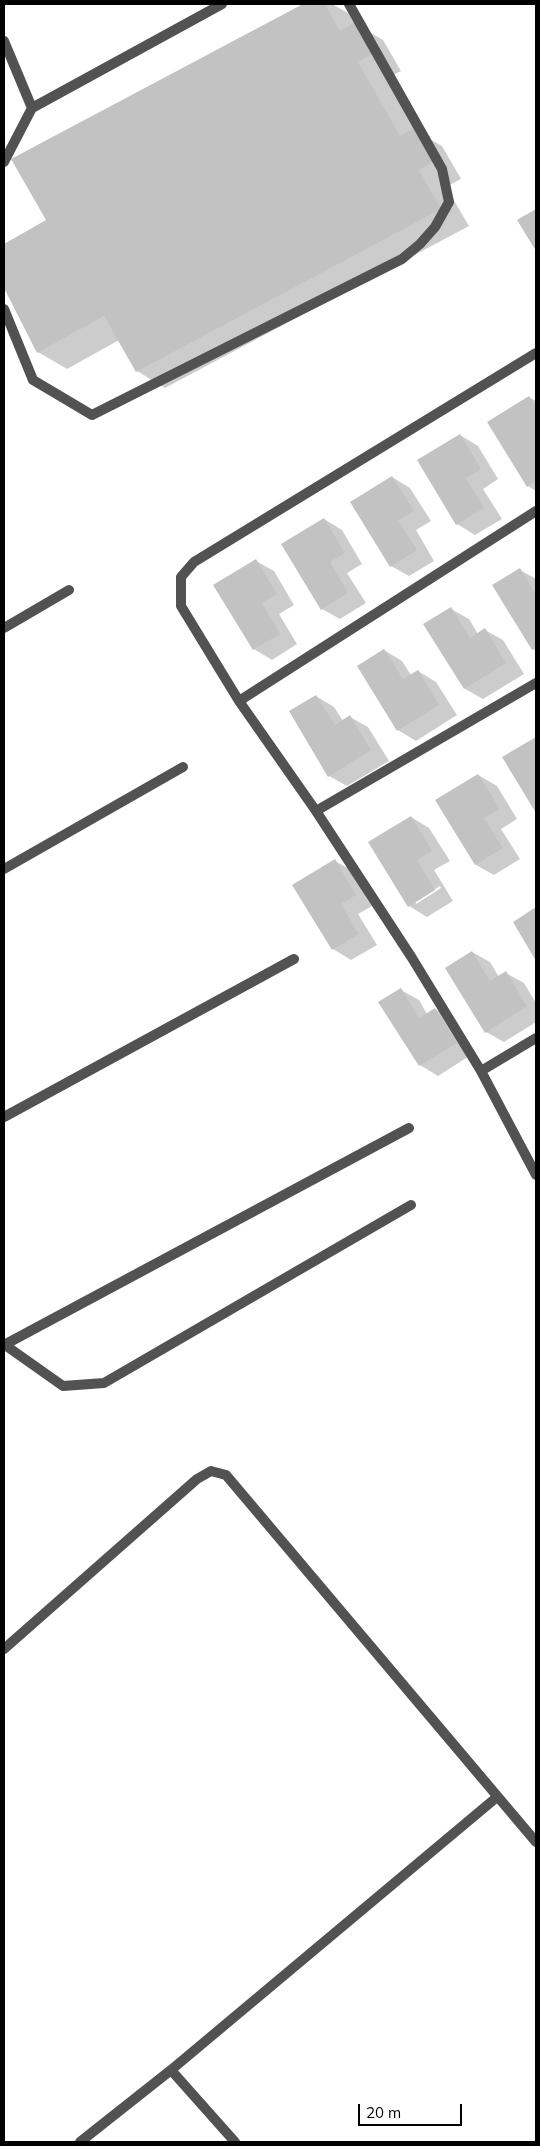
<!DOCTYPE html>
<style>
body{margin:0}
#map{position:relative;width:540px;height:2146px;overflow:hidden;background:#fff;font-family:Mulish,sans-serif}
canvas{display:block}
.frame{position:absolute;inset:0;border:5px solid #000;pointer-events:none}
.scale{position:absolute;left:358px;top:2104px;width:104px;height:22px;box-sizing:border-box;border:2px solid #000;border-top:0;padding-left:6px;font-size:15px;line-height:18px;white-space:nowrap;color:#000;-webkit-text-stroke:4px #fff;paint-order:stroke}
</style>
<div id="map">
<canvas width="540" height="2146"></canvas>
<div class="frame"></div>
<div class="scale">20 m</div>
</div>
<script>
const ctx = document.querySelector('canvas').getContext('2d');
ctx.lineJoin = 'round';
function paint(path, color) {
  ctx.fillStyle = color;
  ctx.fill(path, 'evenodd');
}
function toPath(rows) {
  const path = new Path2D();
  for (const r of rows) {
    path.moveTo(r[0], r[1]);
    for (let i = 2; i < r.length; i += 2) path.lineTo(r[i], r[i + 1]);
  }
  return path;
}
function strokePath(path, color, width, dash) {
  ctx.strokeStyle = color;
  ctx.lineWidth = width;
  ctx.lineCap = dash ? 'butt' : 'round';
  ctx.setLineDash(dash || []);
  ctx.stroke(path);
}
paint(toPath([
 [306,4,332,4,348,13,354,23,383,40,401,71,386,79,416,131,442,146,461,179,446,187,469,226,165,388,137,371,119,340,67,369,38,352,4,285,4,246,48,221,13,159],
 [529,397,536,401,536,491,528,486],
 [460,435,478,446,498,479,483,489,502,519,475,535,457,524],
 [392,477,410,488,431,521,416,530,434,561,409,576,391,566],
 [324,519,342,530,362,564,347,573,366,603,340,619,322,609],
 [256,561,274,571,294,605,279,614,297,644,272,660,254,649],
 [520,570,536,579,536,651,533,649],
 [451,609,469,619,478,634,485,630,503,640,524,674,483,699,465,689],
 [384,650,402,661,411,675,418,671,436,682,457,715,416,741,398,730],
 [316,696,334,707,343,721,350,717,368,727,389,761,347,786,329,776],
 [536,738,536,811,504,758],
 [478,775,497,786,517,819,501,829,520,859,494,875,476,865,437,801],
 [411,817,429,828,450,861,434,870,453,901,427,917,409,906],
 [440,886,441,888,416,904,416,901],
 [335,861,353,871,374,905,358,914,377,945,351,960,333,949],
 [472,952,490,962,499,977,506,973,524,983,536,1003,536,1022,504,1042,486,1032],
 [401,990,419,1000,427,1014,435,1009,453,1020,474,1053,438,1076,420,1065]
]), '#0003');
paint(toPath([
 [303,4,325,4,340,31,355,22,373,54,358,62,400,136,414,128,433,162,419,170,441,209,136,372,104,316,37,353,4,288,4,244,46,220,11,159],
 [536,209,536,251,517,220],
 [529,396,536,407,536,481,527,487,487,422],
 [460,434,481,469,466,478,484,508,456,525,417,460],
 [392,476,414,511,398,520,417,550,390,567,350,502],
 [324,518,345,553,330,562,348,593,321,610,281,544],
 [256,559,277,594,262,603,280,634,253,650,213,585],
 [520,568,536,595,536,647,532,650,492,585],
 [451,607,470,638,485,628,506,663,464,689,423,624],
 [384,649,403,679,418,670,439,705,397,731,357,666],
 [316,695,335,725,350,715,371,750,328,777,289,711],
 [536,737,536,813,502,757],
 [478,774,500,809,484,818,503,848,475,865,435,800],
 [411,816,432,851,417,860,435,890,408,907,368,842],
 [335,859,356,895,341,904,359,934,332,950,292,885],
 [536,907,536,961,513,922],
 [472,951,490,981,506,971,527,1006,485,1033,445,968],
 [401,988,419,1018,435,1008,457,1043,419,1066,378,1002]
]), '#c2c2c2');
strokePath(toPath([
 [4,41,32,108,222,4],
 [4,162,32,108],
 [4,309,33,380,92,415,402,259,420,244,435,227,449,202,442,169,349,4],
 [536,353,194,562,181,577,181,606,239,701,316,811,412,958,481,1071,536,1038],
 [4,628,69,590],
 [239,701,536,511],
 [316,811,536,683],
 [4,869,183,767],
 [481,1071,536,1175],
 [4,1117,294,959],
 [4,1345,409,1128],
 [5,1345,63,1386,104,1383,411,1205],
 [4,1649,197,1479,211,1471,226,1475,536,1842],
 [171,2070,235,2142],
 [80,2142,171,2070,497,1797]
]), '#525252', 10);
</script>
